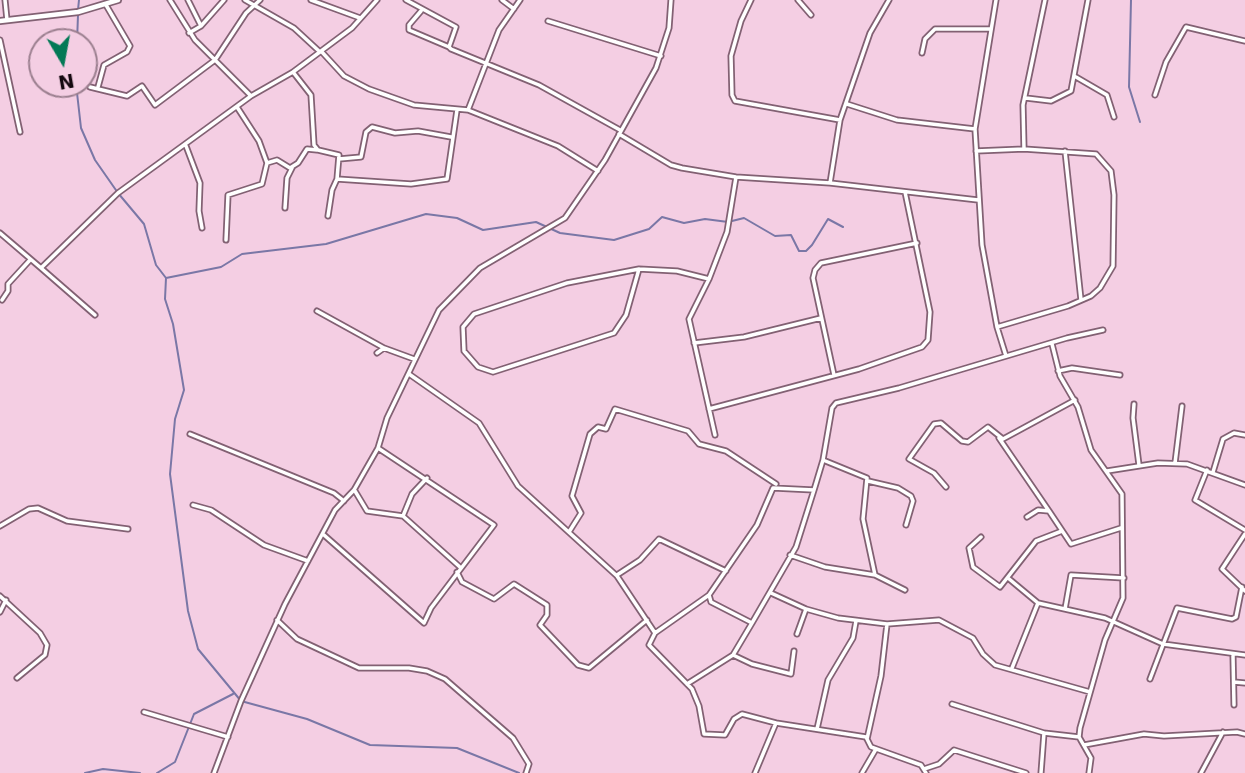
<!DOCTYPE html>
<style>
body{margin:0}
#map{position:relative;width:1245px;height:773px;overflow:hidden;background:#f4cee3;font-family:"DejaVu Sans",sans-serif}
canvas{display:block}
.north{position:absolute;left:28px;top:28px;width:70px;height:70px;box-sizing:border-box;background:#f4cee3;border:2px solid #9b7f8f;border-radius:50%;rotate:170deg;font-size:19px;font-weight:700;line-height:28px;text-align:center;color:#150910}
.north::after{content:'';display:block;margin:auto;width:24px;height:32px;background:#037956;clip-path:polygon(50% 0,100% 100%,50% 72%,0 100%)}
</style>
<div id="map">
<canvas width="1245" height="773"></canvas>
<div class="north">N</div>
</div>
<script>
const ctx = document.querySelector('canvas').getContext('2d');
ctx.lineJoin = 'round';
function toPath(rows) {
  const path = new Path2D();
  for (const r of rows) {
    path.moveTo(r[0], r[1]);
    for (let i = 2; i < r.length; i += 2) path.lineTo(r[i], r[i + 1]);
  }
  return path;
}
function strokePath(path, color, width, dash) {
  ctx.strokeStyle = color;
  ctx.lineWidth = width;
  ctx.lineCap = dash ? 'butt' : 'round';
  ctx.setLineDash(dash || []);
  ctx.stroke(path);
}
strokePath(toPath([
 [1131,0,1129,87,1140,122],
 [78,10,79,0],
 [77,42,78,15],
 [76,84,81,128,95,160,118,193,144,224,156,265,166,278,165,299,173,324,184,390,175,419,170,474,188,611,198,649,241,701,307,719,370,745,457,748,519,773],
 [166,278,221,267,242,254,326,244,426,214,457,218,483,230,536,222,560,233,614,240,649,229,662,217,684,223,705,219,728,222,744,218,775,236,791,235,799,251,806,251,812,245,828,219,843,227],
 [85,773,103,769,140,773],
 [157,773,175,762,194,714,233,694]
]), '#7a77a6', 2);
const minor = toPath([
 [5,0,7,20],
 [170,0,195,40,251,96,293,72,352,28,377,0],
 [188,0,201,26],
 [245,0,294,28,320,52],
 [311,0,360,18],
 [406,0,456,27,449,47,451,49,539,85,620,130],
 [502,0,514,9],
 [751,0,741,21,731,56,732,95,735,101,840,120],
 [798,0,811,15],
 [996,0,975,129,982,245,997,327,1006,356],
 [421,11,409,25,409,30,449,47],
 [548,21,661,56],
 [189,33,201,26,224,0],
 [0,40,20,132],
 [321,51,344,76,369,89,414,105,468,110,558,146,598,171],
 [922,53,925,39,935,29,991,29],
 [293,72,311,95,314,145,318,150,339,155,337,179,332,190,328,216],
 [1076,77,1107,95,1114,117],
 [90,87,127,96,142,86,155,105,215,60,246,13,260,0],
 [98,87,104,65,127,52,130,46,106,5],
 [1155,95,1166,62,1186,27,1245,41],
 [1026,98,1051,101,1071,91,1088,0],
 [847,104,897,120,975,129],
 [468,110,499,30,520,0],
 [619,134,671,165,682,168,736,177,830,183,978,200],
 [186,146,200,183,199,211,202,228],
 [1024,149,1023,105,1045,0],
 [976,151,1024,149,1096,154,1111,171,1114,195,1113,266,1100,288,1091,296,1068,306,997,327],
 [1065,151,1081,300],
 [339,159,361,157,366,132,372,127,395,133,418,131,451,137],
 [267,163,277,160,290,168,298,163,307,149,317,150],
 [337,179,411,184,447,179,457,110],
 [830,183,840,120,870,33,889,0],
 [285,208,287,178,292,168],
 [0,233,41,268,118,193,251,96],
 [226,240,228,195,262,184,267,163,259,141,237,107],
 [41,268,95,315],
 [639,269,626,315,614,333,493,372,478,367,464,351,463,327,474,314,567,283,639,269,677,271,709,279],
 [2,300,8,291,8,284,30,260],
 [317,311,384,348],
 [694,343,744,337,821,318],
 [1052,344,1060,376,1078,407,1091,450,1122,494,1123,598,1105,640,1080,728,1079,737,1091,758,1089,773],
 [377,353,384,348,414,359],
 [1058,371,1072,368,1120,375],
 [409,374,479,423,518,486,617,576,655,633],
 [834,375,813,278,815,270,821,263,917,243],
 [1134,404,1133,418,1139,465],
 [709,409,859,369,922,347,928,340,930,312,905,192],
 [190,434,334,493,344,501],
 [715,435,689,319,709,279,727,232,736,177],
 [999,438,1049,511],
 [823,460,867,478,863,519,875,575],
 [1175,463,1182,406],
 [1207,470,1195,500,1245,530],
 [1107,471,1158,463,1187,464,1245,485],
 [1213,472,1223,439,1234,433,1245,435],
 [868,481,898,488,911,496,913,501,906,525],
 [946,487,934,473,909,459,934,424,941,423,962,441,968,442,988,427,1003,439,1075,400],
 [814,490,796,547,752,623,711,602,709,595,757,525,773,488,814,490,823,460,832,408,836,403,899,388,1067,338,1103,330],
 [355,491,367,511,403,516,461,568],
 [193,505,211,510,264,545,308,561],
 [403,516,412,494,427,478],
 [1027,517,1038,510,1049,511,1071,544,1121,528],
 [0,526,29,509,38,508,67,521,128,529],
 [569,532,581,513,572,496,590,434,598,427,606,429,615,409,688,431,699,444,726,451,776,484],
 [1245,534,1222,569,1245,591],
 [324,535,424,623,431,608,494,525,378,448],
 [981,537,969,548,973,567,1000,587,1036,541,1062,531],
 [790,555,825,567,875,575,905,590],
 [457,572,462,582,494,599,514,584,547,605,547,615,540,625,578,665,589,668,647,620],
 [617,575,640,560,659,539,726,571],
 [1008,578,1038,603,1105,618,1163,644,1245,655],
 [771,593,806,609,838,618,887,624,939,620,973,638,983,654,995,665,1090,692],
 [709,595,655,633,649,645,692,689,699,706,704,734,725,735,734,719,742,714,776,723],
 [0,596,40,633,47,645,45,655,17,678],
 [1065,609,1071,575,1124,578],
 [0,612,6,600],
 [277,620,297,639,359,668,409,668,427,671,445,679,513,738,529,764,526,773],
 [797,634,806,609],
 [733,655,752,664,791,674,794,651],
 [1233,656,1234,705],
 [1012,668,1038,603],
 [1150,679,1177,608,1232,619,1236,617,1242,587],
 [1234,682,1245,683],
 [687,684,733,655,752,623],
 [952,704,1044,733,1041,773],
 [144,712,228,737],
 [817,729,828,680,853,638,856,621],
 [1044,733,1079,737],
 [867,739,881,676,887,624],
 [1084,745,1144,734,1164,736,1237,732,1245,734],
 [924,769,939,764,954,750,1026,773],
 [214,773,241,701,285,604,335,510,354,490,378,448,387,418,439,310,480,268,565,218,605,160,656,68,669,28,671,0],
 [755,773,776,723,866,737,871,747,921,765,926,773],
 [862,773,876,749],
 [1201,773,1223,732]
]);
const tertiary = toPath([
 [0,21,78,12,118,0]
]);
strokePath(minor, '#826173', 7);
strokePath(tertiary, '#826173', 8);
strokePath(minor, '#fff', 3.5);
strokePath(tertiary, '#fff', 4.5);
</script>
